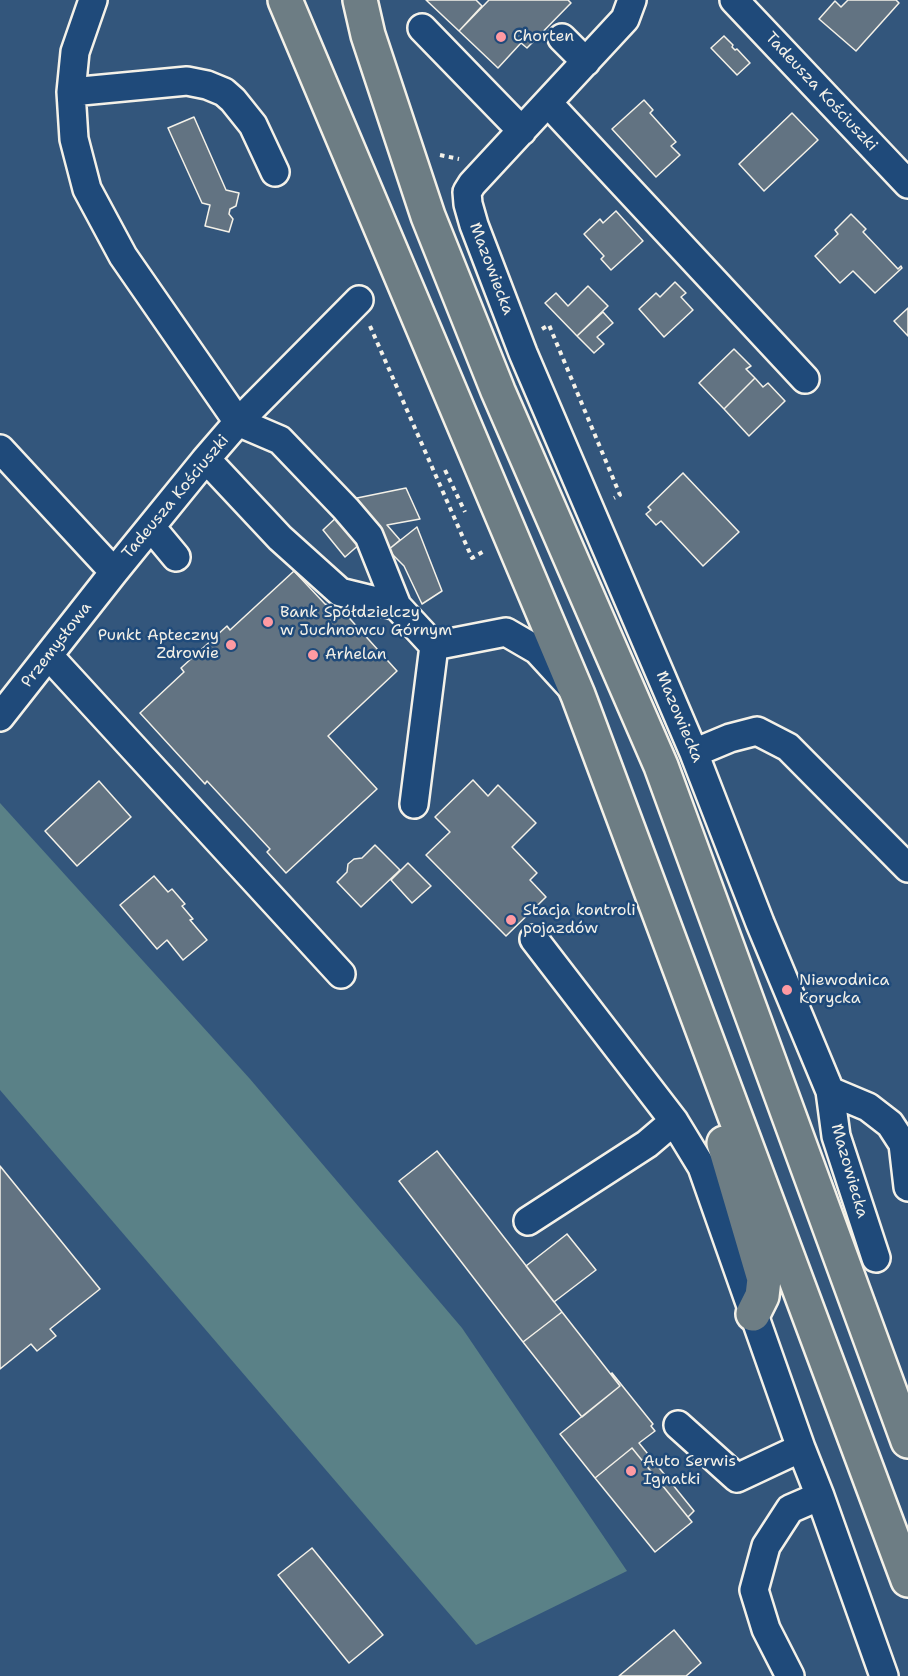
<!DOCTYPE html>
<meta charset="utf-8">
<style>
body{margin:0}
canvas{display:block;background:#33567c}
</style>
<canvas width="908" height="1676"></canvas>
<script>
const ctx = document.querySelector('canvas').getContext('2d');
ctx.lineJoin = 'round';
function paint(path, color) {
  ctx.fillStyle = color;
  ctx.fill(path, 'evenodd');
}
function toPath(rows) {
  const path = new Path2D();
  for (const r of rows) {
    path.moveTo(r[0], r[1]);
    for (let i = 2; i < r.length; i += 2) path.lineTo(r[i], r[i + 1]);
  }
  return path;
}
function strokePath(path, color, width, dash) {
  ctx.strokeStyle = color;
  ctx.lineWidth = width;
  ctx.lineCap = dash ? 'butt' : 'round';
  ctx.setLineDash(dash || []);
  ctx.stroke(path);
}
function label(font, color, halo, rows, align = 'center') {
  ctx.font = font + ' "Shantell Sans",sans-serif';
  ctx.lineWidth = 5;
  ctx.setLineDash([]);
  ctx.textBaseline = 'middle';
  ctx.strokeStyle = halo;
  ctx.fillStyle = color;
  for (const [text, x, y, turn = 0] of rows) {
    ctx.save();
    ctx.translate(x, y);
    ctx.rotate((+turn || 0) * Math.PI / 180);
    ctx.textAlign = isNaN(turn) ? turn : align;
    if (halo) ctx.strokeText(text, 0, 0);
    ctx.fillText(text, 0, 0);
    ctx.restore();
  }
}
paint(toPath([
 [0,803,250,1079,462,1328,627,1571,476,1645,0,1090]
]), '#5a8187');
const building = toPath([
 [426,0,476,0,482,6,459,31,426,0],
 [489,0,568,0,571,3,527,48,521,43,498,68,459,31,489,0],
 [848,0,896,0,899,3,856,51,819,19,835,1,841,7,848,0],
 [724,36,733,45,732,47,735,50,737,49,750,63,737,75,711,48,724,36],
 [644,100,653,110,650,113,676,142,671,146,680,155,656,177,612,129,644,100],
 [792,113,818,140,764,191,739,164,792,113],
 [194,117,226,190,239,193,236,206,230,209,229,214,233,219,229,232,205,226,210,205,202,203,168,128,194,117],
 [616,211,643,241,611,270,601,259,604,256,584,234,600,219,603,223,616,211],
 [851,214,866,229,863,232,898,269,901,266,902,268,875,293,853,271,840,283,815,256,838,234,835,230,851,214],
 [675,282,686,293,681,297,693,310,664,337,639,309,656,293,660,297,675,282],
 [588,286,608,306,577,336,545,303,556,293,568,306,588,286],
 [908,308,908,336,894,321,908,308],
 [603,312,613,323,597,337,604,344,594,353,577,336,603,312],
 [734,349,751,366,746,369,755,378,724,409,699,383,734,349],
 [755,378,763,387,768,383,785,401,749,436,724,409,755,378],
 [683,473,739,532,703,566,661,521,656,525,646,514,651,510,648,507,683,473],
 [406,488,420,519,387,525,400,540,388,550,369,536,345,557,323,530,357,498,406,488],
 [417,527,442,591,422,604,404,566,388,550,417,527],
 [294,571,325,604,342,610,397,671,328,736,377,789,286,873,267,852,270,849,207,781,205,784,140,713,184,672,181,668,227,626,230,630,294,571],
 [473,780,488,796,498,785,536,823,512,847,537,873,530,880,546,897,506,936,426,855,450,832,435,817,473,780],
 [99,781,131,817,77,866,45,831,99,781],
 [375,845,400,870,361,907,337,882,347,872,348,864,354,859,362,858,375,845],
 [408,863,431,886,412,903,391,880,408,863],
 [154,876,168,892,172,889,185,904,182,906,193,919,190,920,207,940,183,960,167,940,157,949,120,905,154,876],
 [437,1151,562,1312,523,1342,399,1181,437,1151],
 [0,1166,100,1289,50,1329,56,1336,37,1351,31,1344,0,1369,0,1166],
 [567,1234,596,1270,554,1302,526,1266,567,1234],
 [562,1312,620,1386,582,1417,523,1342,562,1312],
 [612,1373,653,1424,651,1426,655,1431,639,1443,694,1511,688,1517,632,1448,595,1478,560,1434,620,1386,611,1374,612,1373],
 [632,1448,692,1522,655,1552,595,1478,632,1448],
 [312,1548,383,1635,349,1663,278,1575,312,1548],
 [674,1630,701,1663,686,1676,619,1676,674,1630]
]);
paint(building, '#627382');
strokePath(building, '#f4f1e8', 1.5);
const minor = toPath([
 [93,0,75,52,71,92,74,139,87,189,123,256,238,422,280,440,346,509,369,536,397,606,434,646],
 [632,0,625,19,472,184,467,192,468,204,474,225,523,353,694,753,760,923,830,1091,836,1136,876,1258],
 [734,0,908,184],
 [422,28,522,131],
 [562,38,586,62],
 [71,92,187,81,207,85,224,92,233,100,253,125,275,172],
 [548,103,805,379],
 [0,449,114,572],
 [206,459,280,538,340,592,397,606],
 [151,527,176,557],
 [434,646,506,632,537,650,570,686],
 [49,656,341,974],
 [0,717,114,572,206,459,238,422,359,300],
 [694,753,730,738,757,731,788,747,908,868],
 [414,804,434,646],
 [534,939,674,1121,702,1167,801,1448,820,1496,884,1676],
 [830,1091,868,1107,890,1124,903,1144,908,1187],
 [528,1221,647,1144,674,1121],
 [678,1425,737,1478,801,1448],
 [790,1676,766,1629,754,1590,766,1546,790,1509,820,1496]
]);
const major = toPath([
 [285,0,578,695,908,1580],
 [360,0,368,35,428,216,498,391,661,766,908,1441],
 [724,1143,764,1279,762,1296,753,1314]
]);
strokePath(minor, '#f4f1e8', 32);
strokePath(major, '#f4f1e8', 38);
strokePath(toPath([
 [440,155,459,159],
 [370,326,472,558,484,551,483,549],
 [542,329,549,325,620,495,614,498],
 [445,470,465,512]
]), '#f4f1e8', 4, [4.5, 4.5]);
strokePath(minor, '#1f4a7a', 27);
strokePath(major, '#6d7d84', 33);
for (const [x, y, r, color] of [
 [501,37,6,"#ff9aa2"],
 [268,622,6,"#ff9aa2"],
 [231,645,6,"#ff9aa2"],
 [313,655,6,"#ff9aa2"],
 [511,920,6,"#ff9aa2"],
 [787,990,6,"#ff9aa2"],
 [631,1471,6,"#ff9aa2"]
]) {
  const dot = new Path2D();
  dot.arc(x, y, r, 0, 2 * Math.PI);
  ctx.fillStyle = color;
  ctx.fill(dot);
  strokePath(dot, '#1f4a7a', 2);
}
label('16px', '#f4f1e8', '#1f4a7a', [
 ["Chorten",513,37],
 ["Bank Spółdzielczy",280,613],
 ["w Juchnowcu Górnym",280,631],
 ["Punkt Apteczny",219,636,"right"],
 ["Zdrowie",219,654,"right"],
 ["Arhelan",325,655],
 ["Stacja kontroli",523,911],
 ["pojazdów",523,929],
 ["Niewodnica",799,981],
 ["Korycka",799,999],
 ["Auto Serwis",643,1462],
 ["Ignatki",643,1480]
], 'left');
label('16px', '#f4f1e8', '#1f4a7a', [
 ["Tadeusza Kościuszki",821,92,47],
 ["Mazowiecka",491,269,69],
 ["Tadeusza Kościuszki",176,497,-50],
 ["Przemysłowa",57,645,-52],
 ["Mazowiecka",679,717,67],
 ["Mazowiecka",849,1171,74]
]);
</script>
